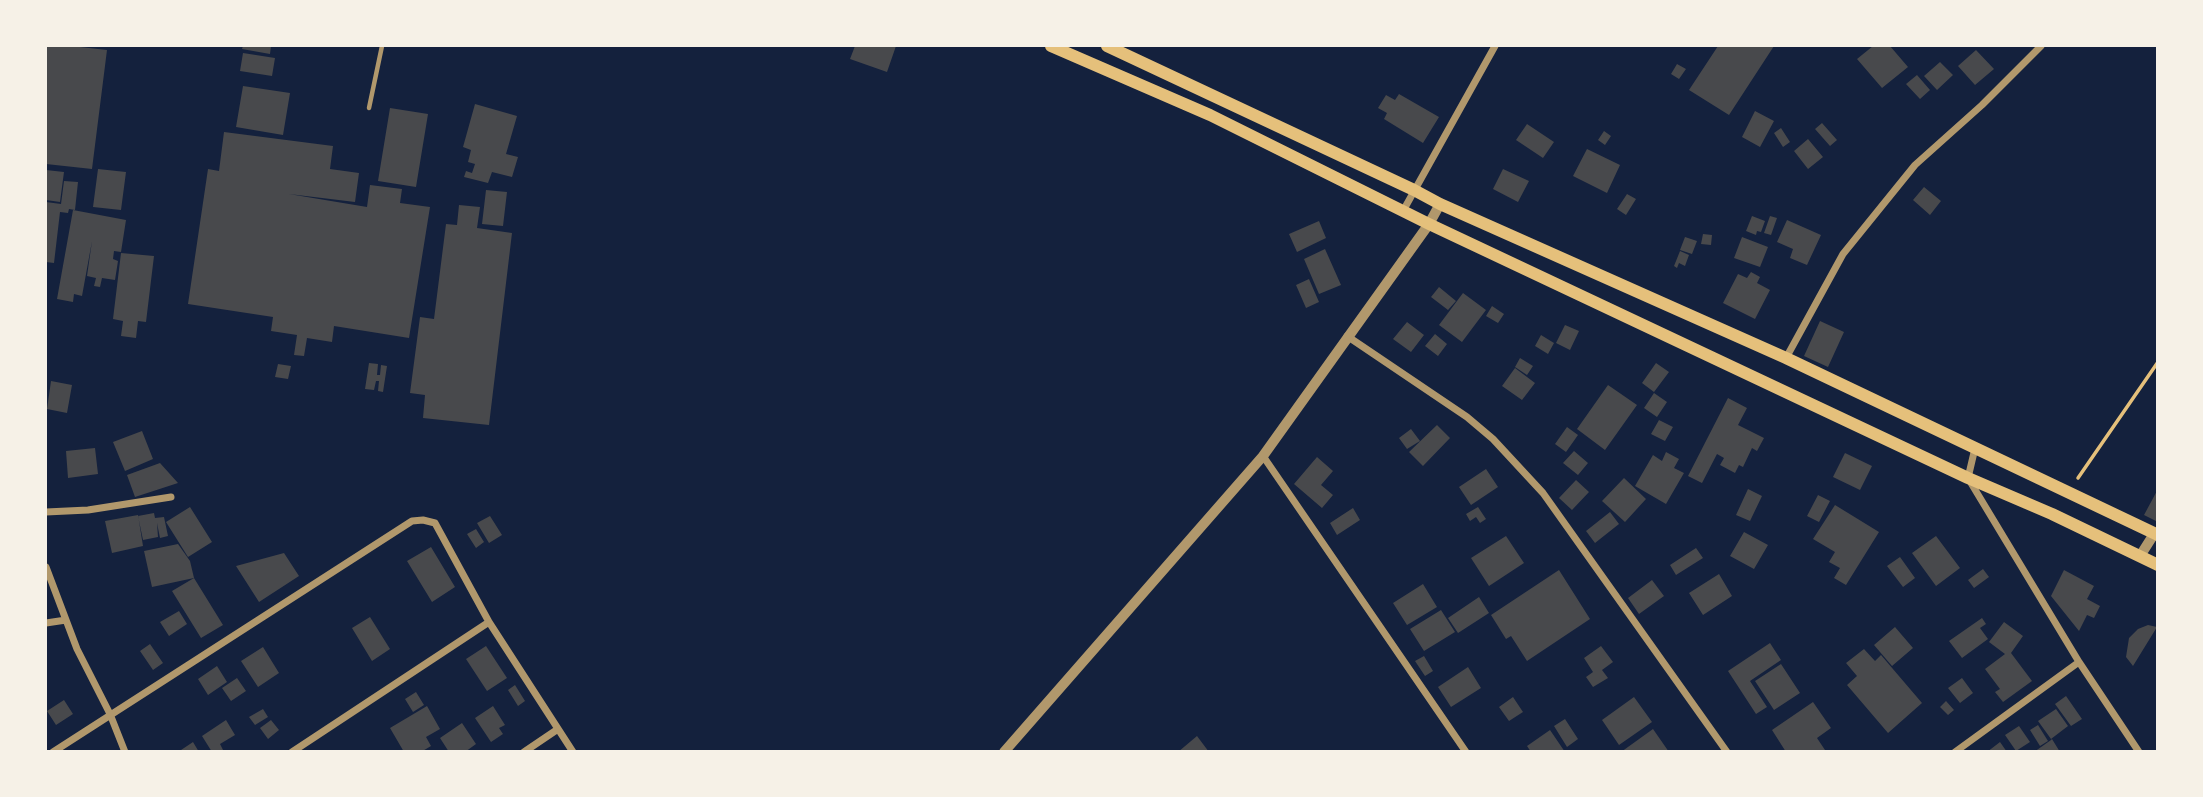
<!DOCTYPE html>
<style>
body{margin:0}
#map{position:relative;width:2203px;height:797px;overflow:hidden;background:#14213d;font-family:Figtree,sans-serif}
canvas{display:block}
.frame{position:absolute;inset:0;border:47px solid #f6f1e7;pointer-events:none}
</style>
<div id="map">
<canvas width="2203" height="797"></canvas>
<div class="frame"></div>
</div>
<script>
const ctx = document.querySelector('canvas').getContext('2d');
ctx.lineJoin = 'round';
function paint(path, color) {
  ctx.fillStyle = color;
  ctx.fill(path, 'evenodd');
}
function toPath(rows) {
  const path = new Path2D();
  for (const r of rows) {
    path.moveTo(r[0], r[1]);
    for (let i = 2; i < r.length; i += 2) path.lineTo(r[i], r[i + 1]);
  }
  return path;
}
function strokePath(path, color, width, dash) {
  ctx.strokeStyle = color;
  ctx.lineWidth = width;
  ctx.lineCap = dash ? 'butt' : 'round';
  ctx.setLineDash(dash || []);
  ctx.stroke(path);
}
paint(toPath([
 [46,46,71,46,107,50,92,169,46,164],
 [243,46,271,46,270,54,242,49],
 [855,46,896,46,887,72,850,59],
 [1718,46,1774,46,1729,115,1689,90],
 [1873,46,1890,46,1908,67,1882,88,1857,59],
 [1976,50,1994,69,1975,85,1958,66],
 [243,53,275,58,272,76,240,71],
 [1940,62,1953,75,1937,90,1924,76],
 [1677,64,1686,69,1679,79,1671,74],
 [1917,75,1930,90,1920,99,1906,84],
 [243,86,290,93,283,135,236,127],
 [1399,94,1439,117,1423,143,1384,119,1387,113,1378,108,1386,95,1395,100],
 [475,104,517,116,506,154,518,157,512,177,492,172,488,183,464,177,466,171,472,173,475,164,468,162,471,150,463,147],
 [390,108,428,114,416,187,378,181],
 [1755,111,1774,121,1760,147,1742,137],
 [1822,123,1837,140,1830,146,1815,129],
 [1527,124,1554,142,1543,158,1516,140],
 [1781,128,1790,142,1783,147,1774,133],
 [1604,131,1611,136,1605,145,1598,140],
 [224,132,333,146,330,169,359,173,355,202,289,194,367,207,370,185,402,189,400,203,430,207,409,338,334,326,332,342,307,338,304,356,294,355,297,335,271,331,273,317,188,304,208,169,219,171],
 [1808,139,1823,157,1808,169,1794,151],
 [1587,149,1620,165,1607,193,1573,176],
 [98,169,126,172,121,210,93,207],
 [1503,169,1529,181,1518,202,1493,189],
 [46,170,64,172,60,202,46,200],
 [64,181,78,182,75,210,69,209,68,213,60,212,54,263,46,262,46,202,61,204],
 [1924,187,1941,201,1930,215,1913,200],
 [486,190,507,192,503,226,482,224],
 [1627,194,1636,199,1626,215,1617,209],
 [459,205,480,207,477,228,512,233,489,425,423,418,425,395,410,393,420,317,434,319,446,224,457,225],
 [73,210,126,220,121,252,114,251,113,259,118,261,115,280,102,278,100,287,94,286,96,278,87,276,92,241,82,296,74,294,73,302,57,299],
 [1752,216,1765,221,1761,232,1757,231,1756,235,1746,231],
 [1770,216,1777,218,1771,235,1764,233],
 [1787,220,1821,235,1807,265,1790,258,1793,249,1777,242],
 [1319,221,1326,238,1297,252,1289,234],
 [1703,234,1712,235,1711,245,1701,244],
 [1685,237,1697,241,1692,254,1680,250],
 [1742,237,1768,247,1760,267,1734,258],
 [1325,249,1341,285,1319,294,1304,259],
 [1680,251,1689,255,1685,266,1679,263,1677,268,1674,266],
 [121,253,154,256,146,322,138,321,136,338,121,336,123,321,113,319],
 [1751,272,1760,277,1757,283,1770,290,1755,319,1723,303,1738,274,1747,278],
 [1309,279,1319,302,1306,308,1296,285],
 [1439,287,1456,301,1448,310,1431,297],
 [1463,293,1486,310,1462,342,1439,325],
 [1492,306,1504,314,1498,323,1486,316],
 [1820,321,1844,332,1828,367,1804,356],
 [1407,322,1424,335,1411,352,1393,339],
 [1565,325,1579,331,1570,350,1556,343],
 [1435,334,1447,344,1438,356,1425,346],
 [1541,335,1554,343,1548,354,1535,346],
 [1520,358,1533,366,1527,375,1515,367],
 [369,363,378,364,377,375,380,375,381,365,387,366,383,392,378,391,379,381,376,381,374,390,365,389],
 [1656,363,1669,372,1654,392,1642,383],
 [278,364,291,366,288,379,275,377],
 [1515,368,1535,383,1522,400,1502,386],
 [51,381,72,385,67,413,47,409],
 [1608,385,1637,405,1605,450,1577,429],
 [1654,393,1667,402,1657,417,1644,408],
 [1728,398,1747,408,1738,425,1764,438,1757,451,1752,448,1743,467,1739,465,1735,473,1720,465,1724,458,1717,454,1702,483,1688,476],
 [1659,420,1673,427,1665,441,1651,434],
 [1437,425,1450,438,1423,466,1409,452],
 [1567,427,1578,435,1566,452,1555,444],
 [1411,429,1420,441,1407,449,1399,438],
 [142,431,153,459,125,471,113,442],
 [95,448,98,474,68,478,66,451],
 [1574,451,1588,463,1578,475,1563,463],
 [1666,452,1679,459,1674,468,1684,473,1666,504,1635,486,1653,455,1662,461],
 [1845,453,1872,466,1860,490,1833,477],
 [1317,457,1333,471,1321,485,1333,495,1322,508,1294,484],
 [160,463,178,483,135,497,127,475],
 [1486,469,1498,487,1471,505,1459,487],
 [1624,478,1646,499,1625,522,1602,501],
 [1576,480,1589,492,1572,510,1559,498],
 [1748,489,1762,496,1750,521,1736,515],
 [2158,489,2158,522,2144,515],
 [1818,495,1830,501,1819,522,1807,516],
 [1835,505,1879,532,1846,585,1834,578,1840,568,1829,562,1835,552,1813,539],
 [190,507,212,542,188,557,166,522],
 [1478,507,1486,519,1480,523,1476,517,1470,521,1466,514],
 [1353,508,1360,520,1337,535,1330,523],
 [1610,512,1619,524,1595,543,1586,531],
 [154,513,155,518,164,517,168,536,160,538,157,523,158,537,143,540,138,516],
 [138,515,143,546,112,553,105,521],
 [490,516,502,535,489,543,477,523],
 [476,529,484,542,476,548,467,534],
 [1744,532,1768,545,1754,569,1730,556],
 [1506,536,1524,563,1489,586,1471,558],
 [1936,536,1960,568,1936,586,1912,553],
 [178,544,190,561,194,578,223,625,201,638,172,591,194,578,152,587,144,551],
 [431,547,455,587,432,602,407,561],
 [1696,548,1703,558,1676,575,1670,565],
 [284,553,299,576,259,602,236,566],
 [1900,557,1915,578,1903,587,1887,566],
 [1983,569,1989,577,1974,588,1968,580],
 [1559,570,1590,619,1527,661,1511,636,1506,639,1491,615],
 [2064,570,2094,586,2087,599,2100,606,2094,618,2087,615,2079,631,2051,596],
 [1719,574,1732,596,1703,615,1689,593],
 [1652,580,1664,596,1639,614,1628,598],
 [1423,584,1437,607,1407,625,1393,603],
 [1479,597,1489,613,1458,633,1448,618],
 [1441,610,1455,632,1424,651,1410,629],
 [179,611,187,624,169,636,160,622],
 [370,617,390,649,372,661,352,628],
 [1982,618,1986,624,1980,628,1988,639,1962,658,1949,641],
 [2004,622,2023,636,2011,653,2032,681,2003,702,1995,692,2000,689,1985,669,2005,654,1989,642],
 [2148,625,2157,627,2133,666,2126,657,2129,638,2138,629],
 [1895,627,1913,648,1892,666,1874,645],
 [1770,643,1781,660,1750,681,1767,707,1756,714,1728,671],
 [150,644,163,663,153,670,140,651],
 [486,646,507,678,487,691,466,659],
 [1601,646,1613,662,1602,670,1608,678,1593,687,1586,677,1593,672,1584,658],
 [263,647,279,673,258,687,241,661],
 [1864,649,1875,661,1881,655,1922,703,1888,733,1847,685,1857,676,1846,663],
 [1424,656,1433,671,1425,676,1415,661],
 [1781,664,1800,693,1774,710,1755,681],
 [217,666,227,682,208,695,198,679],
 [1468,667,1481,688,1451,707,1438,687],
 [237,678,246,691,231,701,222,688],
 [1962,678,1973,693,1960,703,1948,688],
 [515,685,525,701,518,706,508,690],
 [416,692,424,705,413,712,405,699],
 [2066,696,2082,719,2071,726,2055,704],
 [1513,697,1523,712,1509,721,1499,707],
 [1634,697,1652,722,1619,745,1602,720],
 [64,700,73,714,56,725,47,711],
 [1946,701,1954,710,1948,715,1940,707],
 [1813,702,1831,728,1817,738,1825,750,1786,752,1772,730],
 [427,706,440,729,426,737,431,746,421,752,404,752,390,728],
 [493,706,505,725,499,728,503,734,491,742,475,718],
 [263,709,268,717,255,725,249,717],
 [2056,709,2068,726,2051,739,2038,721],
 [1565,719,1578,739,1567,747,1554,726],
 [226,720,235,735,220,744,224,752,212,752,202,736],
 [271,720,279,730,268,739,260,728],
 [462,723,476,744,465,752,449,752,440,738],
 [2038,725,2048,741,2040,746,2030,730],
 [2019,726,2030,742,2016,751,2005,735],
 [1653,729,1669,752,1621,752],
 [1550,730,1565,752,1531,752,1527,746],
 [1197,736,1209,752,1178,752],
 [2052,739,2060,752,2034,752,2051,740],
 [193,742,199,752,178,752],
 [2000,742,2007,752,1987,752]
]), '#48494c');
strokePath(toPath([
 [2078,478,2158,362]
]), '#e5c07b', 3.5);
strokePath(toPath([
 [369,108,382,46]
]), '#b1986c', 4.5);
strokePath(toPath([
 [1403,211,1495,46],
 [1347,336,1467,417,1493,439,1543,493,1727,752],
 [1786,358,1843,254,1915,165,1982,105,2041,46],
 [1975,448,1968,478,2079,662,2139,752],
 [1263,456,1466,752],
 [46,512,88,510,171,497],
 [46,567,77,649,110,714,125,752],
 [46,623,66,620],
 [53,752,412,521,423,520,435,523,489,622,573,752],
 [292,752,489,622],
 [524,752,558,729],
 [1955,752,2079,662]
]), '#b1986c', 7);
strokePath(toPath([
 [2140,556,2154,534],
 [1004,752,1263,456,1429,224,1440,204]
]), '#b1986c', 10);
strokePath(toPath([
 [1051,46,1210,115,1429,224,1968,478,2052,514,2158,565],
 [1107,46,1414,190,1440,204,1786,358,2158,535]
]), '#e5c07b', 12);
</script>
